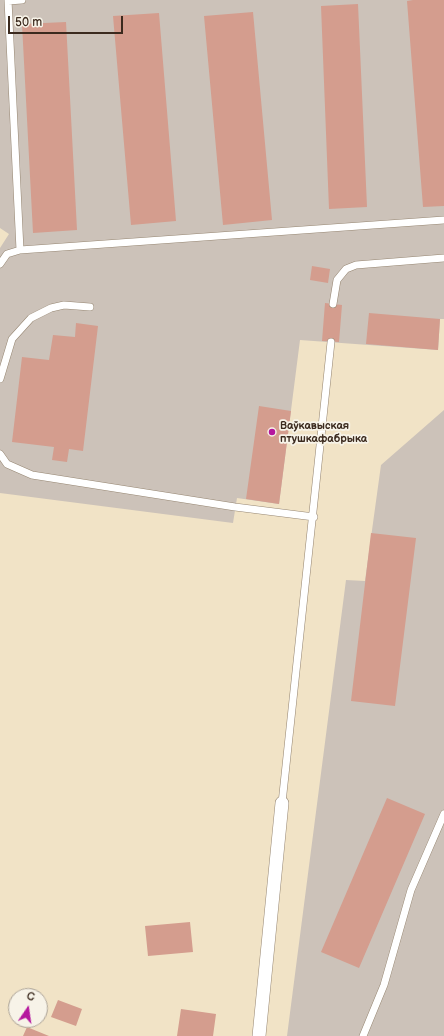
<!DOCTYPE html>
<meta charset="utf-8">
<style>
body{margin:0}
#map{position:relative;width:444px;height:1036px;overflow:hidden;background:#f1e3c6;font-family:"Balsamiq Sans",sans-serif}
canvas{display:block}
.north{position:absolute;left:8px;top:988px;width:40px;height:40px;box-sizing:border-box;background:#f7f3e8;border:1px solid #aca397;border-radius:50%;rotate:13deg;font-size:11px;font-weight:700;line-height:16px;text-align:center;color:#3b2a1e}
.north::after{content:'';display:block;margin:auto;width:14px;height:18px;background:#b5179e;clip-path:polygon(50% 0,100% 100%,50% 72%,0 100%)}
.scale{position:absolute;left:8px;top:16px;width:115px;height:18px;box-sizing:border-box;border:2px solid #3b2a1e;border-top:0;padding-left:5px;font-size:12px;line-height:14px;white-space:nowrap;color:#3b2a1e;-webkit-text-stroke:3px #f7f3e8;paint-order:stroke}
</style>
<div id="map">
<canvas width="444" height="1036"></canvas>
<div class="north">С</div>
<div class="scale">50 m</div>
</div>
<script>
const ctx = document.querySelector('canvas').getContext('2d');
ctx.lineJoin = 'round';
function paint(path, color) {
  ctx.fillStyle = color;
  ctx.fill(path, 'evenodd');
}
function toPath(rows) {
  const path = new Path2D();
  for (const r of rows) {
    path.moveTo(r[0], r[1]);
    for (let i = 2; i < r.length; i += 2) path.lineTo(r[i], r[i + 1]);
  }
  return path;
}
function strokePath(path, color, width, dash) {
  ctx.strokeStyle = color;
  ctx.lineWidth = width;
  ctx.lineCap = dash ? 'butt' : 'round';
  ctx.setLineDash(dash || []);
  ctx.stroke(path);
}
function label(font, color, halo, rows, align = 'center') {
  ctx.font = font + ' "Balsamiq Sans",sans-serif';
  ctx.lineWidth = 3.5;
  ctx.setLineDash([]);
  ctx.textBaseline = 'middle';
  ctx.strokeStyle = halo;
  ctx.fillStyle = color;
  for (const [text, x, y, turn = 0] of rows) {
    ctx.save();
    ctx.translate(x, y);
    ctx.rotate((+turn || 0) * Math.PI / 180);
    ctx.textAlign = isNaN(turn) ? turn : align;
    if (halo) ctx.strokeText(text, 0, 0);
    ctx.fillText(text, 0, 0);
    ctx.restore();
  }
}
paint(toPath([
 [0,0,444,0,444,319,440,319,438,350,300,340,279,504,237,498,233,523,0,493,0,248,9,234,0,228],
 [444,410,444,1036,287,1036,346,580,365,581,381,465]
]), '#ccc2b9');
paint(toPath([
 [413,0,444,0,444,206,423,207,407,1],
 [358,4,367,207,329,209,321,6],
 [253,12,272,220,223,225,204,16],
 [159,13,176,221,131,225,113,16],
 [66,22,77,230,33,233,22,24],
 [312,266,330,269,328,283,310,280],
 [325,303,342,305,339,342,322,341],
 [369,313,440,319,438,350,366,344],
 [76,323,98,326,83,451,69,449,67,462,52,460,54,447,12,442,22,357,49,360,53,335,75,337],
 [259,406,291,411,279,504,246,499],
 [371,533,416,538,395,706,351,701],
 [387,798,425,814,359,968,321,952],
 [190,922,193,952,148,956,145,926],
 [58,1000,82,1009,76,1026,51,1017],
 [181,1009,216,1014,213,1036,177,1036],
 [27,1027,49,1036,23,1036]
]), '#d49d8e');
const lane = toPath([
 [8,0,20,250],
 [8,1,22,0],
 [0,264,7,254,20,250,444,220],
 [333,304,337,280,346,269,356,265,444,258],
 [0,379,12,339,31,318,51,308,64,305,90,307],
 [0,454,7,464,32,475,235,507,314,517],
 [282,803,331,342],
 [363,1036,384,985,411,890,444,814]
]);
const street = toPath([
 [259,1036,282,803]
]);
strokePath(lane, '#968672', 8);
strokePath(street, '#968672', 14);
strokePath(lane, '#fff', 7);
strokePath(street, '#fff', 13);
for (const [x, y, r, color] of [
 [272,432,4,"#b5179e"]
]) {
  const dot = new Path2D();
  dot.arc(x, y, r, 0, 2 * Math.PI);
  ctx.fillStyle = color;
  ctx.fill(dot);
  strokePath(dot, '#f7f3e8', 1.5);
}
label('bold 11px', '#3b2a1e', '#f7f3e8', [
 ["Ваўкавыская",280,426],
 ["птушкафабрыка",280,439]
], 'left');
</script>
